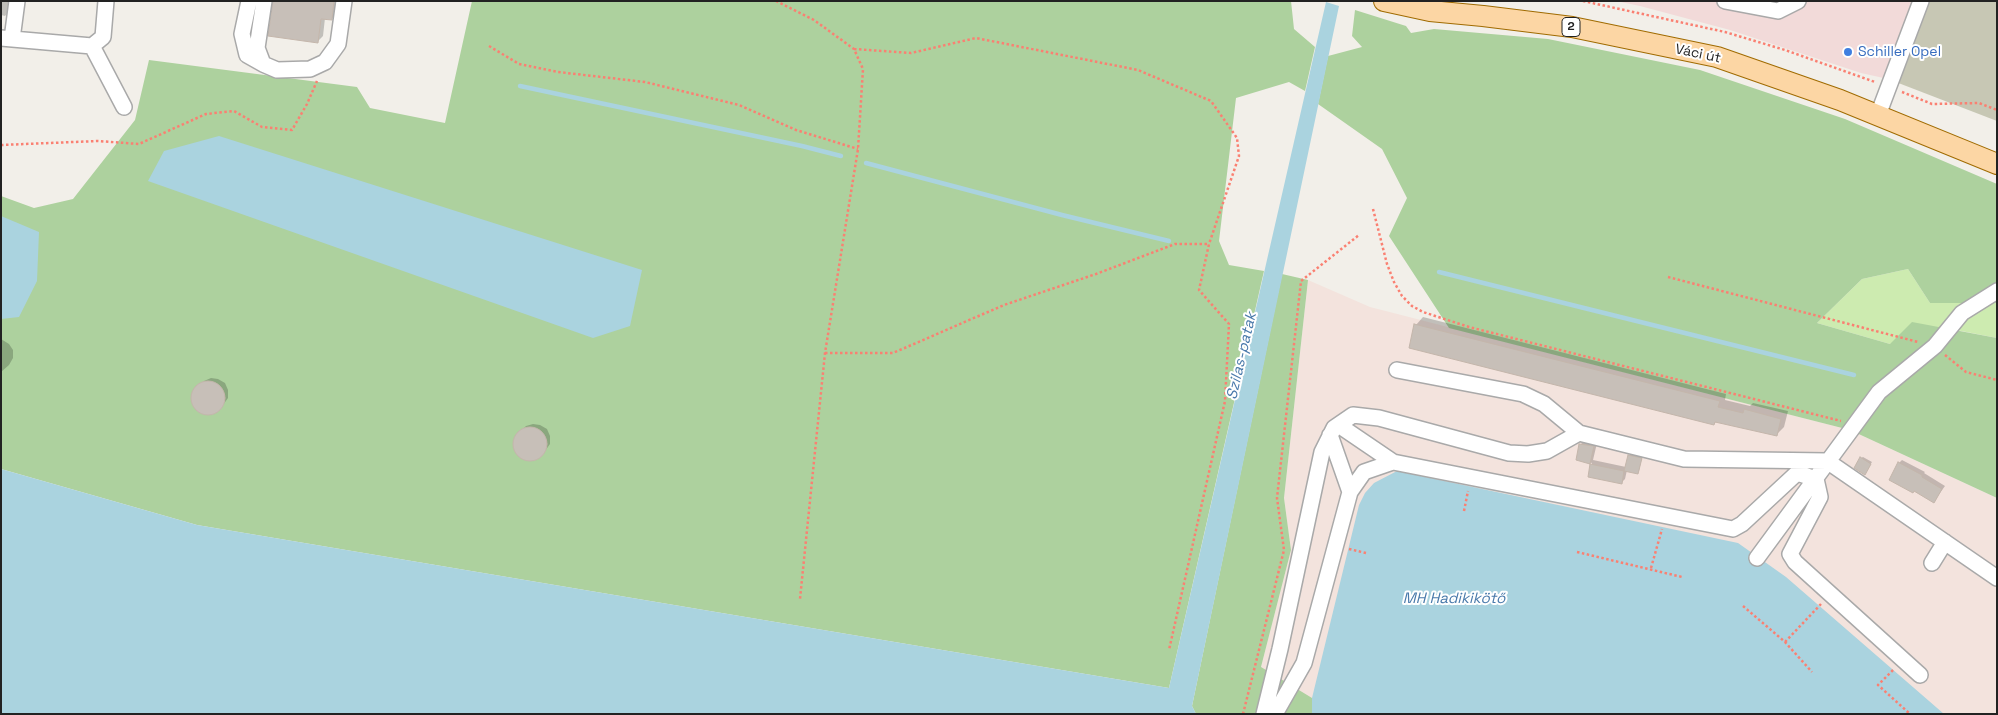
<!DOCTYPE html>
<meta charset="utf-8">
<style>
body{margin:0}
#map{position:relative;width:1998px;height:715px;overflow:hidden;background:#f2efe9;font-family:"Space Grotesk",sans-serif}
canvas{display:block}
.frame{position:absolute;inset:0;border:2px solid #222;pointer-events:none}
</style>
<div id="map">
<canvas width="1998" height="715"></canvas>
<div class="frame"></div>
</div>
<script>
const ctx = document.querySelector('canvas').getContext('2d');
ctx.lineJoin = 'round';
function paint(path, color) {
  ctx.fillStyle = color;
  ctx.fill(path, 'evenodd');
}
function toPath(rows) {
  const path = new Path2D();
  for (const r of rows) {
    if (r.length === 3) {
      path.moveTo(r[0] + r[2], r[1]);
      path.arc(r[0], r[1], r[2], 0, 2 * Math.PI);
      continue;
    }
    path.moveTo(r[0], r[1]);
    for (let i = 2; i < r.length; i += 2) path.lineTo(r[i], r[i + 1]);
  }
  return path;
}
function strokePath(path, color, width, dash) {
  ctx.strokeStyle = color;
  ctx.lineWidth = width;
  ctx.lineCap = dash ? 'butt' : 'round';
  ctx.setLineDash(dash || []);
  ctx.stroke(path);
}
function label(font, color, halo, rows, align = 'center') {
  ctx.font = font + ' "Space Grotesk",sans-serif';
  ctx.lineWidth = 4;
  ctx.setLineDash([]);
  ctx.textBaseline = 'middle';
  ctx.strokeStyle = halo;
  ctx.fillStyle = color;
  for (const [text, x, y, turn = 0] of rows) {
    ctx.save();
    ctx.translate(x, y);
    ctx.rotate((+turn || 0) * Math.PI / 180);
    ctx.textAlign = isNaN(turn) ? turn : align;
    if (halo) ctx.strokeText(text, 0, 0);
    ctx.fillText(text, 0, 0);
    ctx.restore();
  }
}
paint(toPath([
 [1616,1,1924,1,1888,79,1861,73,1730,30,1640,6]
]), '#f2dad9');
paint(toPath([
 [1308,280,1370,307,1850,430,1997,498,1997,714,1249,714,1291,550,1284,498]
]), '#f3e3dd');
paint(toPath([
 [1924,1,1997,1,1997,121,1888,79]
]), '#c7c7b4');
paint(toPath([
 [1908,269,1930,303,1997,303,1997,338,1946,328,1890,344,1817,323,1862,279]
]), '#cdebb0');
paint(toPath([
 [472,1,1291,1,1294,29,1315,47,1305,91,1289,82,1236,98,1219,241,1229,265,1264,271,1169,688,197,525,1,469,1,196,34,208,73,199,135,120,149,60,357,87,370,108,445,123],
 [1355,10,1406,26,1411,33,1434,29,1548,39,1700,70,1845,119,1997,184,1997,303,1930,303,1908,269,1862,279,1817,323,1890,344,1912,322,1997,338,1997,498,1850,430,1449,328,1389,236,1407,198,1382,149,1318,104,1328,56,1362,47,1352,36],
 [1282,274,1308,280,1284,498,1291,550,1261,667,1312,698,1312,714,1196,714,1192,706]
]), '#add19e');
paint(toPath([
 [1326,2,1339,6,1192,706,1196,714,1,714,1,469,197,525,1169,688],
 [219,136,642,270,630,326,593,338,148,181,164,151],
 [1,216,39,232,37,281,19,317,1,319],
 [1397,471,1738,543,1786,577,1944,714,1312,714,1312,698,1359,505,1365,493,1374,483]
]), '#aad3df');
paint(toPath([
 [1,1,14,1,13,8,5,16,1,15],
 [274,1,339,1,337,13,331,19,325,18,323,36,317,42],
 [1423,317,1726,394,1725,400,1750,406,1753,403,1788,411,1784,427,1777,434,1717,421,1713,424,1416,325],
 [1,339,9,344,13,350,13,358,9,365,1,372],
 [211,378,218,379,225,383,228,390,228,398,220,409,214,413,206,414,199,412,194,406,192,398,194,391,199,385,204,381],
 [533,424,540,425,547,429,550,436,550,444,542,455,536,459,528,460,521,457,516,451,514,444,516,436,526,426],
 [1585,440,1597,443,1593,460,1626,467,1630,454,1642,457,1639,471,1638,472,1627,470,1625,479,1621,483,1589,476,1592,463,1577,459,1581,444],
 [1863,457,1872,462,1866,472,1861,458],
 [1902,460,1925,472,1924,473,1945,486,1934,501,1915,489,1899,463]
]), '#0003');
strokePath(toPath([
 [520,86,802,146,841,156],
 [866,163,1062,215,1169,241],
 [1439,272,1854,375]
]), '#aad3df', 4.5);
const building = toPath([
 [273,1,334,1,332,20,321,19,318,43,268,36,273,1],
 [1414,324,1720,401,1718,407,1743,413,1744,409,1781,419,1777,436,1715,422,1714,425,1409,348,1414,324],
 [208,398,17],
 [530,444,17],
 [1579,444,1594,446,1590,464,1576,460,1579,444],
 [1628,455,1642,458,1638,474,1624,471,1628,455],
 [1860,457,1871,464,1865,475,1854,468,1860,457],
 [1898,462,1922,475,1922,477,1942,489,1934,503,1914,491,1913,493,1889,480,1898,462],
 [1590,464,1624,471,1622,484,1588,477,1590,464]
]);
paint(building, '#c7bfb8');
strokePath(building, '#c4b6ab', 1);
const minor = toPath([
 [249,1,242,34,247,55,263,64],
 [264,1,257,48,263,64,277,70,310,69,325,62,338,44,344,1],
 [1725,1,1778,11,1798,1],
 [1,38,92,46,124,107],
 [12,39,17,1],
 [92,46,103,37,106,1],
 [1878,115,1921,1],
 [1397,370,1523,394,1544,404,1579,433,1684,459,1827,461,1997,578],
 [1340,426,1393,462],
 [1330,435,1350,492],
 [1757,558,1879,392,1935,346,1962,313,1997,291],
 [1932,563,1945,542],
 [1264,714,1280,649,1322,452,1334,428,1353,415,1379,418,1509,453,1528,454,1547,451,1579,433],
 [1275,714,1304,663,1350,492,1364,472,1393,462,1733,529,1742,524,1797,473,1816,479,1820,497,1790,554,1795,562,1920,675]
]);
const major = toPath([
 [1384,1,1430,11,1483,16,1572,27,1717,57,1840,100,1997,164]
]);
strokePath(minor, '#a9a9a9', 18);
strokePath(major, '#a06b00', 22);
strokePath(toPath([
 [776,1,814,20,854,49,863,69,858,149,825,353,800,599],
 [1583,1,1725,32,1785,50,1875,82],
 [489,46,519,64,558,72,645,82,739,105,796,130,858,149],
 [854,49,911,53,976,38,1138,70,1211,101,1237,138,1239,156,1209,244],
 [1902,92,1932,104,1979,103,1997,110],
 [1,145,98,141,139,144,206,114,234,111,262,127,292,130,307,104,317,81],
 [1373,209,1387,264,1394,282,1402,296,1412,306,1423,312,1469,327,1841,421],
 [1668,277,1918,342],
 [825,353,893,353,1004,305,1096,274,1175,244,1209,244,1199,290,1229,324,1225,401,1169,650],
 [1945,355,1966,372,1997,380],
 [1464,511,1468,491],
 [1349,549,1366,553],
 [1577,552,1682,577],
 [1651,568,1662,529],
 [1743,606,1785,642,1812,672],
 [1785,642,1821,604],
 [1893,670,1878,685,1910,714],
 [1243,714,1284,550,1277,498,1301,281,1359,235]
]), '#fa8072', 2.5, [2.5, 2.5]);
strokePath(minor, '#fff', 15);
strokePath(major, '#fcd6a4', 20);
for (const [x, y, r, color] of [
 [1848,52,5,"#3f7fe0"]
]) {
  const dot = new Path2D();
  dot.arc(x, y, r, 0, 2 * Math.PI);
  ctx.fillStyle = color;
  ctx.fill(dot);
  strokePath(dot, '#fff', 2);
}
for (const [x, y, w] of [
 [1571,27,18]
]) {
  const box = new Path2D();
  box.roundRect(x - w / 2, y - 9.5, w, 19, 4);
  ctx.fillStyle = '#fff';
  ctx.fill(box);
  strokePath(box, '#222', 1);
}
label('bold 12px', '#222', null, [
 ["2",1571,27]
]);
label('14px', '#366cbe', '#fff', [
 ["Schiller Opel",1858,52]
], 'left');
label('14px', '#222', '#fff', [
 ["Váci út",1698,54,12]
]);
label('italic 15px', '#4a7aab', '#fff', [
 ["Szilas-patak",1242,356,-77],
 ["MH Hadikikötő",1454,599]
]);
</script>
